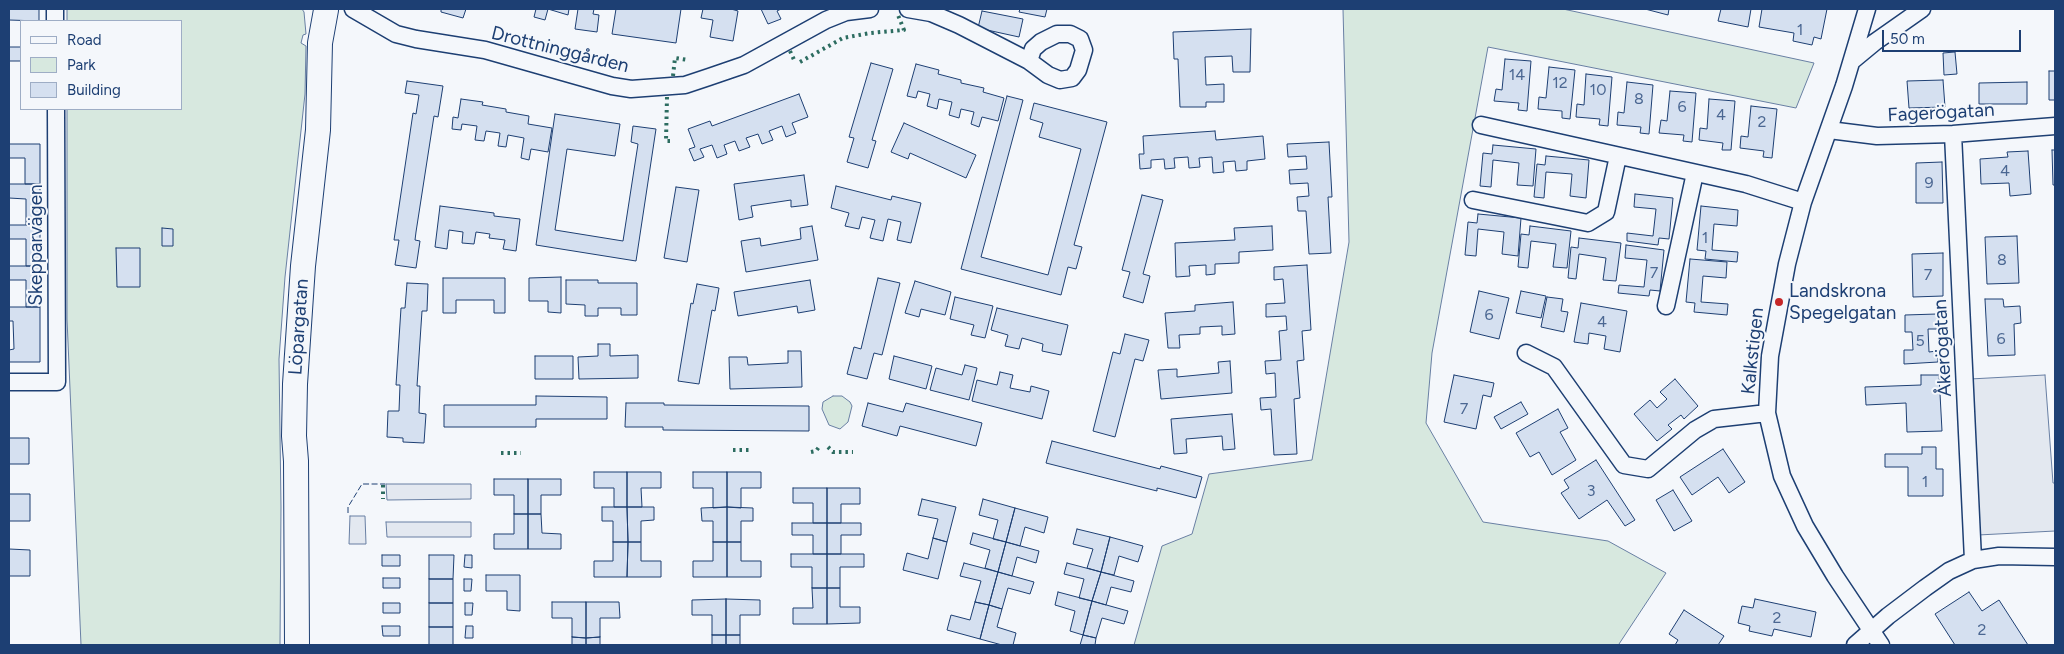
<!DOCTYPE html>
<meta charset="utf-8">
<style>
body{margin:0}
#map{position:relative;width:2064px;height:654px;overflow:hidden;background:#f4f7fb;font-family:Figtree,sans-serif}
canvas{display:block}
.frame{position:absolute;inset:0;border:10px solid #1d3f73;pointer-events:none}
.legend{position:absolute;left:20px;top:20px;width:162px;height:90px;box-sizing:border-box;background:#f4f7fb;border:1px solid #9eadc5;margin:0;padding:6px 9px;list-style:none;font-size:15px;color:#1d3f73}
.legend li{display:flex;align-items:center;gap:10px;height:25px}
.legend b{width:25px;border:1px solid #9eadc5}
.scale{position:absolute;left:1882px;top:30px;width:139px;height:22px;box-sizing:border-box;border:2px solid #1d3f73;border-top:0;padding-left:6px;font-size:15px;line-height:18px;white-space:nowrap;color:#1d3f73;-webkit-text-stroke:4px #f4f7fb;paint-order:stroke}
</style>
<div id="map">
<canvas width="2064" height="654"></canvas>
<div class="frame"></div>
<ul class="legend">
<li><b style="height:6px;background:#f4f7fb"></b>Road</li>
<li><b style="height:14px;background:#d7e8df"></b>Park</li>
<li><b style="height:14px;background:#d5e0f0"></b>Building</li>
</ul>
<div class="scale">50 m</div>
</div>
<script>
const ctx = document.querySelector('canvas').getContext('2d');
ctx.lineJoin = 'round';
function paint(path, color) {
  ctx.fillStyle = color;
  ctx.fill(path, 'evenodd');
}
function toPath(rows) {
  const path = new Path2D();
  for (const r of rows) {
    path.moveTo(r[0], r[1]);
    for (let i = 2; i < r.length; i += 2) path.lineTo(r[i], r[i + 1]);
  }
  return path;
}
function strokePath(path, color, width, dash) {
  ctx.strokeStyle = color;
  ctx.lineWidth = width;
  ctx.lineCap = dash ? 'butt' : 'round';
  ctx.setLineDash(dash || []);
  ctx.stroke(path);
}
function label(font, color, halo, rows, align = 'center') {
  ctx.font = font + ' Figtree,sans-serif';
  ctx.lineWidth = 4;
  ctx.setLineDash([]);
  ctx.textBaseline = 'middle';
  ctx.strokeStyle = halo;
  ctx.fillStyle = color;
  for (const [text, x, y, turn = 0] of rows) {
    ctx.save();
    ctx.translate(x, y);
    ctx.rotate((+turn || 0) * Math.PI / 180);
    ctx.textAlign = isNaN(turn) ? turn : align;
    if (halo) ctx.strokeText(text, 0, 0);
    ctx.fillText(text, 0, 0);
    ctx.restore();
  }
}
const green = toPath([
 [67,9,302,9,304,12,306,34,303,35,301,43,306,46,305,94,285,277,279,359,281,507,280,645,81,645,67,319,67,109,181,109,181,21,67,21,67,9],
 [1343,9,1563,9,1814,63,1796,108,1488,47,1432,353,1426,423,1483,522,1608,541,1666,573,1619,644,1620,645,1134,645,1162,546,1192,534,1209,474,1312,460,1349,242,1343,9],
 [833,396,842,396,850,402,852,406,848,422,840,429,829,425,822,409,823,402,833,396]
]);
paint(green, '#d7e8df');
strokePath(green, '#687fa3', 1);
const parking = toPath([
 [2045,375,2053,483,2055,483,2055,531,1978,535,1970,379,2045,375],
 [386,484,471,484,471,499,387,500,386,484],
 [350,516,365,516,366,544,349,544,350,516],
 [386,522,471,522,471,537,387,537,386,522]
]);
paint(parking, '#e3e8f0');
strokePath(parking, '#687fa3', 1);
const building = toPath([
 [9,9,39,9,39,21,9,20,9,9],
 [441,9,466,9,463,18,441,12,441,9],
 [536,9,569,9,568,15,548,9,545,20,534,17,536,9],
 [578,9,594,9,593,14,599,15,597,32,575,29,578,9],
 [616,9,681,9,676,43,612,34,616,9],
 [703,9,731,9,738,11,733,41,710,37,713,20,701,18,703,9],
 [761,9,781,9,777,11,781,19,768,24,761,9],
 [1020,9,1047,9,1045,17,1019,12,1020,9],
 [1645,9,1669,9,1668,15,1645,9],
 [1721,9,1751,9,1748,27,1718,21,1721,9],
 [1762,9,1827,9,1821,39,1814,37,1812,45,1793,41,1794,33,1759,27,1762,9],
 [982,11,1023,19,1019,37,978,28,982,11],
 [1251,29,1250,72,1233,72,1232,56,1205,57,1206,85,1224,84,1224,102,1206,102,1206,107,1180,107,1178,59,1174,59,1173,32,1251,29],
 [9,47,21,47,21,61,9,61,9,47],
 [1955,52,1957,74,1944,75,1943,53,1955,52],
 [1505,59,1531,61,1527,111,1518,110,1519,103,1494,101,1496,89,1502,90,1505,59],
 [871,63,893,69,872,140,876,141,868,168,847,162,854,138,849,137,871,63],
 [916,64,939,70,938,74,961,80,961,83,984,88,983,92,1004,98,998,121,982,117,979,127,971,124,974,112,961,109,959,118,949,115,952,102,939,99,937,109,927,106,930,94,918,91,916,98,907,96,916,64],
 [1549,67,1575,70,1570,119,1562,118,1562,111,1538,109,1539,97,1546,98,1549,67],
 [2049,71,2055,71,2055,100,2049,100,2049,71],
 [1586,74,1612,77,1608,126,1599,125,1600,119,1576,117,1577,104,1584,105,1586,74],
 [1943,80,1945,107,1909,108,1907,81,1943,80],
 [407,81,443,86,438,117,434,116,416,232,415,240,420,241,416,268,395,265,399,240,394,240,413,113,416,114,419,95,405,93,407,81],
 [1627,82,1653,85,1649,134,1640,133,1641,127,1617,125,1618,112,1624,113,1627,82],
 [2027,82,2027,104,1979,104,1979,83,2027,82],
 [1670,91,1696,93,1692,142,1683,141,1684,135,1659,133,1661,120,1667,121,1670,91],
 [799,94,808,117,792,123,796,133,786,137,782,126,769,131,773,140,762,144,758,134,746,138,750,147,739,151,735,141,724,145,727,154,717,158,712,145,700,149,704,157,694,161,689,149,695,147,688,129,710,121,712,126,799,94],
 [1007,96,1023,100,981,257,1048,275,1081,149,1039,137,1043,123,1030,119,1034,103,1107,122,1074,245,1082,247,1076,269,1068,267,1061,295,961,269,1007,96],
 [461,99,483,102,482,105,506,109,506,112,529,116,528,124,552,128,548,152,531,149,529,160,521,158,524,138,508,135,506,147,498,146,500,133,486,131,484,141,475,140,477,126,462,124,461,130,452,129,453,117,458,118,461,99],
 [1709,99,1735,101,1731,150,1722,150,1723,143,1699,140,1700,128,1707,129,1709,99],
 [1751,106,1777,109,1772,158,1763,157,1764,151,1740,148,1741,136,1748,137,1751,106],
 [555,114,620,124,615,156,567,149,555,230,623,241,638,144,631,142,633,126,656,129,636,261,536,245,555,114],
 [904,123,976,155,966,178,910,153,908,159,891,152,904,123],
 [1215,131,1216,140,1263,136,1265,159,1247,161,1247,170,1236,171,1235,161,1223,162,1224,172,1213,173,1212,157,1199,158,1200,167,1189,168,1188,157,1174,158,1175,168,1165,169,1164,159,1151,160,1151,168,1140,169,1139,154,1144,154,1143,136,1215,131],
 [1329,142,1332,197,1328,197,1331,253,1309,254,1306,211,1298,211,1297,197,1309,196,1308,183,1290,184,1289,170,1307,169,1306,156,1288,157,1287,144,1329,142],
 [9,144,40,144,40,184,25,184,25,158,9,158,9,144],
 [1493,145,1536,149,1533,186,1517,185,1519,163,1493,160,1491,187,1480,186,1483,153,1492,154,1493,145],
 [2052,150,2055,150,2055,185,2053,185,2052,150],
 [2028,151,2031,194,2010,196,2009,183,1981,184,1980,159,2008,157,2007,152,2028,151],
 [1546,156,1589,160,1586,198,1570,196,1572,174,1546,172,1544,198,1534,197,1537,164,1545,165,1546,156],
 [1942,162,1943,203,1916,203,1916,163,1942,162],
 [804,175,808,205,791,207,791,200,751,206,753,217,739,220,734,184,804,175],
 [9,184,40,184,40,225,26,225,26,199,9,198,9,184],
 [836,186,891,200,892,196,921,203,911,243,897,240,901,222,888,219,883,241,870,238,875,220,862,217,859,229,845,226,849,213,831,208,836,186],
 [676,187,699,190,687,262,664,258,676,187],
 [1635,194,1673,198,1669,239,1659,238,1658,245,1627,241,1627,233,1653,236,1656,209,1634,207,1635,194],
 [1142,195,1163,200,1143,274,1150,276,1143,303,1123,297,1130,272,1122,270,1142,195],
 [440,206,494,213,494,216,520,219,516,251,503,249,505,240,489,238,490,234,476,232,474,244,462,243,463,232,449,230,447,249,435,247,440,206],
 [1701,206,1738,210,1737,226,1714,224,1712,250,1738,252,1737,262,1705,259,1706,251,1697,250,1701,206],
 [1478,214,1521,218,1518,256,1502,254,1504,232,1478,229,1476,256,1465,255,1468,222,1477,223,1478,214],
 [9,225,40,225,40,266,26,266,26,239,9,239,9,225],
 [812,226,818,260,746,272,741,241,760,238,761,246,801,239,800,228,812,226],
 [1272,226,1273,250,1239,252,1239,263,1215,264,1215,274,1206,275,1206,265,1189,266,1190,276,1176,277,1175,243,1235,240,1234,228,1272,226],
 [1530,226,1571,231,1567,268,1553,267,1556,244,1531,241,1528,268,1518,267,1521,234,1529,235,1530,226],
 [162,228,173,229,173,246,162,246,162,228],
 [2017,236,2019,283,1987,284,1985,237,2017,236],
 [1579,238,1621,243,1616,281,1603,280,1606,258,1579,254,1576,279,1568,278,1571,247,1578,248,1579,238],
 [1626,245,1664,250,1660,291,1650,290,1649,296,1618,293,1619,285,1644,287,1647,260,1625,258,1626,245],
 [116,248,140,248,140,287,117,287,116,248],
 [1943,253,1943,296,1913,297,1912,254,1943,253],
 [1690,259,1727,262,1726,278,1703,276,1701,302,1728,304,1727,315,1694,312,1695,303,1686,302,1690,259],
 [1307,265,1311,330,1302,331,1304,360,1297,361,1300,398,1294,399,1297,454,1274,455,1271,409,1261,410,1260,398,1276,397,1275,373,1266,374,1265,361,1281,360,1279,331,1287,330,1286,316,1266,317,1266,304,1285,303,1283,279,1274,280,1274,267,1307,265],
 [9,266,40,266,40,307,26,307,26,280,9,280,9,266],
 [561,277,561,313,548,312,548,301,529,301,529,278,561,277],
 [443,278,505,278,505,313,494,313,494,300,456,300,456,313,443,313,443,278],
 [878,278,900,283,882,355,874,353,867,379,847,374,854,347,861,349,878,278],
 [566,280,598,280,598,283,637,283,637,315,621,315,621,308,598,308,598,316,585,316,585,305,566,304,566,280],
 [810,280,815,310,798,313,797,306,738,316,734,292,810,280],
 [915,281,951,292,945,315,921,309,919,317,905,313,915,281],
 [407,283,428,284,427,311,422,311,417,386,420,386,419,413,426,414,424,443,403,442,403,438,387,437,388,411,399,411,400,385,396,385,401,308,405,308,407,283],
 [697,284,719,288,715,311,712,310,699,384,678,381,691,303,693,304,697,284],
 [1479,291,1509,298,1499,339,1470,332,1479,291],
 [1521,291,1546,296,1541,318,1516,313,1521,291],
 [955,297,993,306,985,338,971,335,974,325,950,319,955,297],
 [1547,297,1563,299,1561,311,1568,312,1564,332,1541,327,1547,297],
 [1985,299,2003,299,2004,307,2020,306,2021,323,2014,324,2015,355,1988,356,1985,299],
 [1233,302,1235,334,1222,335,1222,326,1200,327,1200,334,1179,335,1180,348,1168,348,1165,313,1195,311,1195,305,1233,302],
 [1581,303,1627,311,1620,352,1604,349,1606,336,1589,333,1588,344,1574,342,1581,303],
 [9,307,40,307,40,362,9,362,9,350,14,349,13,321,9,321,9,307],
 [997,308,1068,325,1061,355,1042,351,1043,344,1022,338,1019,349,1005,346,1008,335,991,330,997,308],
 [1937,314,1938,329,1928,329,1929,352,1937,351,1938,362,1904,364,1904,350,1913,350,1912,332,1905,332,1905,315,1937,314],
 [1125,334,1149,340,1143,361,1135,359,1115,437,1093,431,1113,352,1120,354,1125,334],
 [598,344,610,344,610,356,638,355,638,378,579,379,578,357,598,356,598,344],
 [788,351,801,351,802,387,730,389,729,357,747,357,748,365,788,363,788,351],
 [535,356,573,356,573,379,535,379,535,356],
 [894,356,932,366,926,389,889,379,894,356],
 [1230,361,1232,393,1161,399,1158,370,1177,369,1177,377,1219,373,1218,362,1230,361],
 [965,365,977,368,969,400,930,390,936,368,962,375,965,365],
 [1000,372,1013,375,1010,388,1030,392,1031,386,1049,391,1042,419,972,401,977,380,997,385,1000,372],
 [1454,375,1494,383,1491,397,1483,395,1476,429,1444,422,1454,375],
 [1921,375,1939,375,1942,431,1907,432,1906,403,1866,405,1865,387,1921,385,1921,375],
 [1675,379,1698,406,1684,419,1681,415,1668,425,1672,429,1657,441,1634,414,1650,400,1657,408,1667,399,1660,392,1675,379],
 [536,396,607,397,607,419,536,419,536,427,444,427,444,405,536,405,536,396],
 [1521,402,1528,414,1501,429,1494,417,1521,402],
 [626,403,664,403,664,405,809,406,809,431,663,430,663,427,625,427,626,403],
 [868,403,903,412,906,403,982,423,976,446,900,426,897,436,862,426,868,403],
 [1558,409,1568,428,1560,432,1576,460,1552,475,1539,452,1530,457,1516,433,1558,409],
 [1232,414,1235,449,1223,450,1222,436,1186,439,1187,453,1174,454,1171,419,1232,414],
 [9,438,29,438,29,464,9,464,9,438],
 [1052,441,1160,469,1161,466,1202,477,1196,498,1157,488,1157,491,1046,463,1052,441],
 [1922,447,1936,447,1936,469,1943,469,1943,496,1908,496,1908,467,1885,467,1885,454,1922,454,1922,447],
 [1723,449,1745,482,1729,493,1718,477,1692,495,1680,477,1723,449],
 [1596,460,1635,520,1625,526,1607,500,1579,519,1561,493,1569,488,1564,480,1596,460],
 [594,472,627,472,627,507,614,507,614,488,594,488,594,472],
 [627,472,661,472,661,488,641,488,642,507,627,507,627,472],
 [693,472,727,472,727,507,713,508,713,488,693,488,693,472],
 [727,472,761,472,761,488,741,488,741,508,727,507,727,472],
 [494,479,528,479,528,514,514,514,514,495,494,495,494,479],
 [528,479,561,479,561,495,541,495,541,514,528,514,528,479],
 [793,488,827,488,827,523,813,523,813,503,793,503,793,488],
 [827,488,860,488,860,504,841,504,841,523,827,523,827,488],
 [1673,490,1692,521,1674,531,1656,500,1673,490],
 [9,494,30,494,30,521,9,521,9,494],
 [922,499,956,507,947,542,933,538,938,519,918,515,922,499],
 [983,499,1015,508,1006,542,993,539,998,520,979,515,983,499],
 [602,507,627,507,628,542,613,542,613,521,602,521,602,507],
 [627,507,654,507,654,520,641,521,641,542,628,542,627,507],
 [727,507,727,542,713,542,713,521,702,521,701,508,727,507],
 [727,507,753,508,753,521,741,521,741,542,727,542,727,507],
 [1015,508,1048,517,1044,533,1025,527,1020,546,1006,542,1015,508],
 [514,514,528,514,528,549,494,549,494,534,514,534,514,514],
 [528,514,541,514,542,533,561,534,561,549,528,549,528,514],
 [792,523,827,523,827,554,813,554,813,535,792,535,792,523],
 [827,523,861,523,861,535,841,535,841,554,827,554,827,523],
 [1077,529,1110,537,1101,572,1087,568,1093,549,1073,544,1077,529],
 [973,533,1006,542,998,572,985,568,990,550,970,544,973,533],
 [1110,537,1143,546,1138,562,1119,556,1114,575,1101,572,1110,537],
 [933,538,947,542,938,579,903,570,907,553,928,559,933,538],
 [613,542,628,542,627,577,594,577,594,561,613,561,613,542],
 [628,542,641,542,641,561,661,561,661,577,627,577,628,542],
 [713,542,727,542,727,577,693,577,693,561,713,561,713,542],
 [727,542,741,542,741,561,761,561,761,577,727,577,727,542],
 [1006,542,1039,551,1036,563,1017,557,1012,576,998,572,1006,542],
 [9,549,30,550,30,576,9,576,9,549],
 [791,554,827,554,827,588,812,588,812,567,791,567,791,554],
 [827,554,864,554,864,567,840,567,840,588,827,588,827,554],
 [382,555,400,555,400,566,382,566,382,555],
 [429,555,454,555,453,579,429,579,429,555],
 [465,555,472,555,472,568,464,567,465,555],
 [964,563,998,572,989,605,975,602,981,581,960,576,964,563],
 [1067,563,1101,572,1092,601,1079,598,1084,579,1064,574,1067,563],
 [998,572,1034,582,1030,594,1008,588,1002,609,989,605,998,572],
 [1101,572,1134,581,1131,592,1111,587,1106,605,1092,601,1101,572],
 [486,575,520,575,520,611,507,610,507,591,486,591,486,575],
 [383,578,400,578,400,588,383,588,383,578],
 [429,579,453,579,453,603,429,603,429,579],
 [464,579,472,579,471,591,464,591,464,579],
 [812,588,827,588,827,624,793,624,793,608,813,608,812,588],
 [827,588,840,588,840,607,860,607,860,623,827,624,827,588],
 [1058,592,1092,601,1083,635,1070,631,1075,611,1055,605,1058,592],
 [1969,592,1982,611,1999,600,2028,645,1955,645,1935,614,1969,592],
 [726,599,726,635,712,635,712,615,692,615,692,600,726,599],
 [726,599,760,600,760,615,740,615,740,635,726,635,726,599],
 [1755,599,1816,612,1811,637,1774,629,1772,636,1749,631,1750,626,1738,623,1742,606,1753,608,1755,599],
 [1092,601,1128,611,1124,624,1102,618,1096,638,1083,635,1092,601],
 [552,602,586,602,586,638,572,637,572,618,552,618,552,602],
 [586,602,619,602,620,618,600,618,600,637,586,638,586,602],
 [975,602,989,605,980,639,947,630,951,615,970,620,975,602],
 [383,603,400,603,400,613,383,613,383,603],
 [429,603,453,603,453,627,429,627,429,603],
 [465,603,473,603,472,615,465,615,465,603],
 [989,605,1002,609,997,627,1016,633,1013,645,1002,645,980,639,989,605],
 [1684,610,1724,636,1718,645,1675,645,1678,640,1669,634,1684,610],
 [382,626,400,626,400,636,383,636,382,626],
 [466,626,473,626,473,638,465,638,466,626],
 [429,627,453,627,453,645,429,645,429,627],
 [712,635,726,635,726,645,712,645,712,635],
 [726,635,740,635,740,645,726,645,726,635],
 [1083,635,1096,638,1095,645,1080,645,1083,635],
 [572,637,586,638,586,645,572,645,572,637],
 [600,637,600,645,586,645,586,638,600,637]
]);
paint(building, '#d5e0f0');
strokePath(building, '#1d3f73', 1);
const street = toPath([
 [55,9,55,21],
 [353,9,396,34,416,39,485,50,612,86,631,89,685,85,709,77,744,65,826,20,846,12,870,9],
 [908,9,931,13,959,25,1029,61,1048,75,1060,80,1072,78,1078,70,1084,50,1080,39,1070,34,1057,34,1041,42,1033,49,1029,61],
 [1867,9,1844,86,1803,202,1787,264,1770,356,1767,413,1782,476,1805,526,1835,576,1881,645],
 [1852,61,1875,42,1922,9],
 [1481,125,1746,184,1803,202],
 [1829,130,1877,136,1953,134,2055,126],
 [1953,134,1973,560],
 [1473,200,1588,223,1606,212,1618,156],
 [1666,306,1695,173],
 [1526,353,1554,367,1624,465,1648,469,1695,430,1714,419,1767,413],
 [9,382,57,382,56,109],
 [1855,645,1888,616,1925,588,1949,571,1973,560,1999,556,2055,557]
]);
const secondary = toPath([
 [297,645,296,461,294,436,295,384,303,266,318,130,320,43,326,10]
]);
strokePath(street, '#1d3f73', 19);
strokePath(secondary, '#1d3f73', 26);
strokePath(street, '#f4f7fb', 16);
strokePath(secondary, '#f4f7fb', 24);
strokePath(toPath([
 [790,51,795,62],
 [800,62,843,38,870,33,904,30,898,15],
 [673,76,675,58,688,60],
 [667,97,666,141,670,141],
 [828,447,833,452,853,452],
 [733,450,752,450],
 [811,452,816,451,819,447],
 [501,453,521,453],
 [383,485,383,499]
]), '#2c6c60', 4, [2.5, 4]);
strokePath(toPath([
 [348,513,348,507,362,484,385,484]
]), '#1d3f73', 1, [6, 2.5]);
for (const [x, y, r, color] of [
 [1779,302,5,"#c62828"]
]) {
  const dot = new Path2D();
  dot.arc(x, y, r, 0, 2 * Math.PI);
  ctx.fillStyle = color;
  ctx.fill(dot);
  strokePath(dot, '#f4f7fb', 2);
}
label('16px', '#4b6792', null, [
 ["1",1800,30],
 ["14",1517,75],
 ["12",1560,83],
 ["10",1598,90],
 ["8",1639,99],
 ["6",1682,107],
 ["4",1721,115],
 ["2",1762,122],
 ["4",2005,171],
 ["9",1929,183],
 ["1",1705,238],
 ["8",2002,260],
 ["7",1654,273],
 ["7",1928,275],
 ["6",1489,315],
 ["4",1602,322],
 ["6",2001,339],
 ["5",1920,341],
 ["7",1464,409],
 ["1",1925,482],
 ["3",1591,491],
 ["2",1777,618],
 ["2",1982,630]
]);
label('19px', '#1d3f73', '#f4f7fb', [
 ["Drottninggården",560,50,14],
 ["Fagerögatan",1941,113,-3],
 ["Skepparvägen",36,245,-90],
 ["Löpargatan",299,327,-86],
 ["Åkerögatan",1943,348,-93],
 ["Kalkstigen",1753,351,-84]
]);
label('19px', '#1d3f73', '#f4f7fb', [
 ["Landskrona",1789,291],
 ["Spegelgatan",1789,313]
], 'left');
</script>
